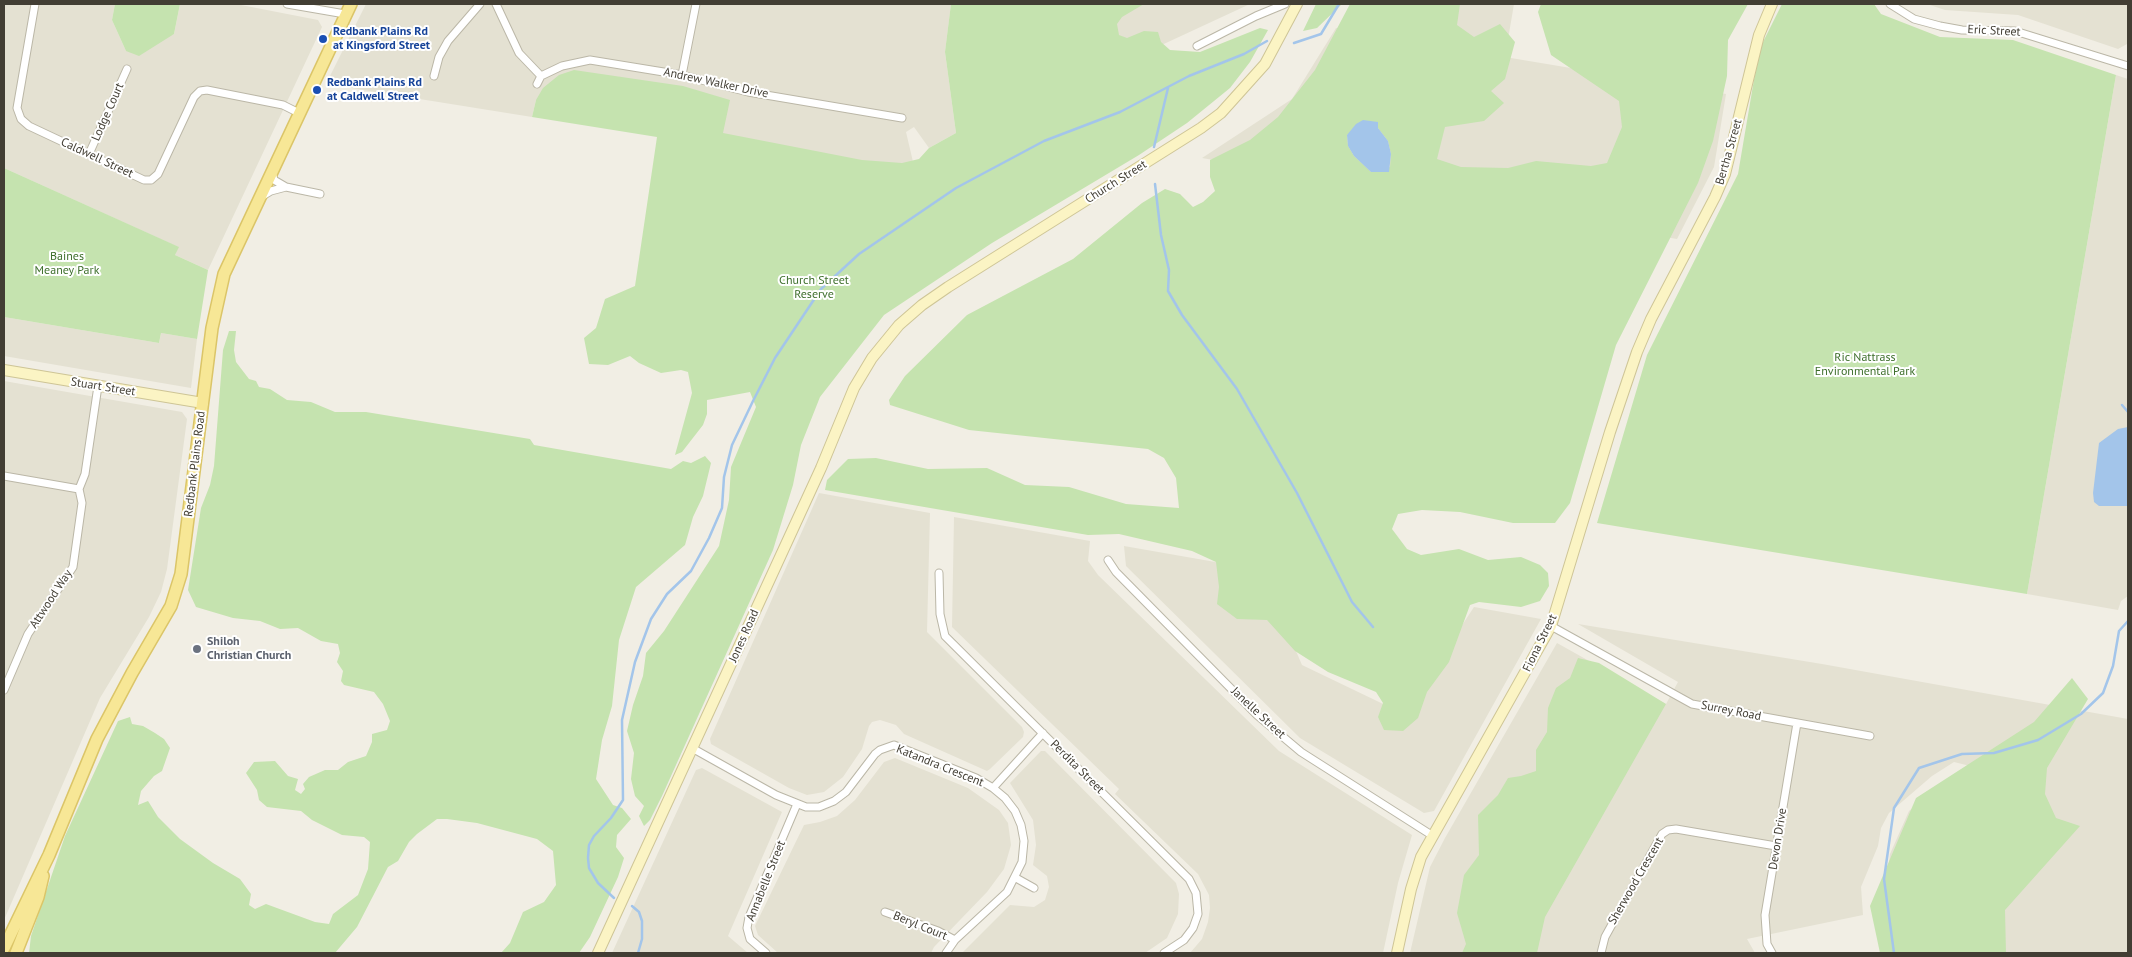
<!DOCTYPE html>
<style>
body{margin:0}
#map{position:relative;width:2132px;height:957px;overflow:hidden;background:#f1eee4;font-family:"PT Sans",sans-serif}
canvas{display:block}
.frame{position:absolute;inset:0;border:5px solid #423e34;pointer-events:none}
</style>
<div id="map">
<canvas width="2132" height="957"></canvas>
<div class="frame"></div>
</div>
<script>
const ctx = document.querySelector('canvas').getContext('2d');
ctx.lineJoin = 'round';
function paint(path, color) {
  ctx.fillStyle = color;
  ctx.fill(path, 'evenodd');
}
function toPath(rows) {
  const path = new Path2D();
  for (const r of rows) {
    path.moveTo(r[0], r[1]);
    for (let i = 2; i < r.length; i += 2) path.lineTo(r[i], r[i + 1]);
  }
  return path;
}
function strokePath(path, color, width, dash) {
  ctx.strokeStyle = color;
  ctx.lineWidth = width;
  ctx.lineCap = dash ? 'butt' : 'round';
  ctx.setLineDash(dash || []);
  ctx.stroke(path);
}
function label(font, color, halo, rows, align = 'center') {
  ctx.font = font + ' "PT Sans",sans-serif';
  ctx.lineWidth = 4;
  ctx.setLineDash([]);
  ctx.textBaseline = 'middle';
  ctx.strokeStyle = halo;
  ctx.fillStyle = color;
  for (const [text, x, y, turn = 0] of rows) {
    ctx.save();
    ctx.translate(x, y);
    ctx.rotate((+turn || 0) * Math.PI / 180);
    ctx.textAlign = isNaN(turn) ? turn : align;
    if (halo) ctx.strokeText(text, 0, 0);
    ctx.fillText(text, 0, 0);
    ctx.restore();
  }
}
paint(toPath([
 [4,4,115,4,112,20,126,51,174,34,180,4,236,4,318,20,322,27,208,270,175,255,178,247,4,168],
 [366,4,951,4,945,52,956,133,929,148,914,127,906,132,914,166,879,166,536,100,532,117,326,84],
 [1103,4,1250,4,1125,62],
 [1412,4,1514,4,1505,57,1726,94,1714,167,1677,239,1202,158,1292,99,1336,28,1406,39],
 [1927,4,2128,4,2127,44,2118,49,2018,15,1945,10],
 [2116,75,2128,79,2128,596,2121,601,2118,610,2027,594],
 [4,317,159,343,161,333,197,339,191,388,4,356],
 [4,381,182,412,187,419,167,569,161,592,149,617,100,698,4,920],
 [819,493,930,513,927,632,1022,727,1024,732,1023,737,990,769,987,771,904,734,896,725,880,720,872,722,869,726,862,749,843,777,824,792,807,795,789,788,711,744,710,739],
 [954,517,1090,541,1088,561,1098,575,1279,751,1412,835,1398,883,1383,953,1190,953,1202,939,1208,922,1210,908,1209,895,1198,874,1115,794,1119,789,952,627],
 [1124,546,1261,570,1302,665,1404,714,1474,607,1541,619,1434,811,1424,813,1300,738,1126,566],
 [1578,624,1822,664,2128,719,2128,953,1897,953,1887,882,1890,854,1909,811,1938,786,1970,766,1954,762,1932,776,1889,813,1881,828,1878,846,1861,887,1863,915,1747,939,1755,953,1410,953,1430,867,1445,838,1557,643,1666,704,1678,682],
 [1041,751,1045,751,1176,883,1179,894,1178,914,1167,938,1145,953,962,953,1010,905,1034,907,1045,900,1049,887,1047,876,1033,865,1036,845,1033,820,1010,783],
 [895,758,968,788,999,810,1008,823,1011,845,1004,869,987,892,934,947,931,953,778,953,758,935,755,926,804,825,820,822,837,816,855,800,884,762],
 [702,768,782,812,728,936,748,953,612,953,696,770]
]), '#e4e1d2');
paint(toPath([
 [115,4,180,4,174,34,139,56,126,51,112,20],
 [951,4,1144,4,1122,17,1117,24,1119,35,1127,38,1144,31,1158,32,1161,42,1170,50,1200,52,1260,28,1268,30,1250,62,1230,88,1187,123,1139,155,992,243,884,315,820,397,801,445,793,485,773,550,662,796,650,820,644,826,639,816,644,806,635,796,631,779,634,753,627,731,633,705,643,676,646,653,664,631,719,546,729,500,731,467,756,407,750,392,707,400,707,414,703,425,682,452,675,455,692,393,688,372,681,370,661,373,639,363,630,356,608,365,589,364,584,338,596,328,605,299,635,286,657,137,532,117,536,100,543,88,559,75,574,70,683,86,730,100,723,133,862,160,902,163,919,159,929,148,956,133,945,52],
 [1316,4,1342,4,1317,28,1303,31],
 [1350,4,1460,4,1457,25,1474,37,1500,24,1515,42,1505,79,1491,91,1504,103,1484,121,1445,127,1437,159,1461,167,1508,168,1536,161,1591,166,1607,163,1622,127,1619,101,1551,55,1538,12,1541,4,1748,4,1728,40,1727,76,1713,141,1698,183,1616,345,1570,503,1555,523,1513,523,1460,512,1422,510,1398,514,1392,529,1407,549,1421,555,1459,549,1488,560,1521,557,1540,565,1548,573,1549,586,1540,601,1521,607,1479,602,1470,605,1449,662,1427,692,1418,718,1403,731,1384,730,1378,717,1383,703,1376,692,1328,672,1295,651,1267,620,1237,619,1217,604,1219,587,1216,562,1192,551,1119,534,1088,535,825,490,827,480,848,459,876,458,928,469,987,468,1025,485,1069,487,1126,504,1179,508,1176,478,1164,458,1148,449,969,430,890,405,889,400,905,376,967,315,1073,259,1142,203,1165,189,1180,194,1193,207,1203,202,1215,191,1210,177,1210,160,1250,140,1278,117,1315,70],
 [1378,122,1378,128,1388,141,1391,154,1390,167,1371,172,1354,156,1348,146,1347,135],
 [1782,4,1874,4,1881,14,1940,37,2013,40,2116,75,2027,594,1597,523,1647,355,1738,174,1759,50],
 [4,168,179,247,175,255,208,270,197,339,161,333,159,343,4,317],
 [229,331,236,331,234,350,236,362,249,379,256,381,259,387,270,389,287,400,311,402,335,412,366,412,530,439,534,445,671,469,683,461,691,463,705,456,711,463,703,496,693,517,685,545,636,587,619,640,612,706,602,740,596,779,613,805,622,808,631,819,617,835,616,847,624,858,618,877,590,937,579,953,501,953,510,943,523,912,544,902,556,885,553,851,537,839,477,823,447,819,437,819,417,834,409,842,398,861,388,867,357,927,335,953,29,953,31,936,65,836,118,721,130,717,132,724,143,726,155,733,164,739,170,748,162,771,154,776,141,791,138,805,148,801,158,817,180,839,213,863,240,879,251,894,249,905,255,909,266,904,315,922,329,924,333,914,358,895,368,869,370,842,364,837,342,835,312,820,301,811,267,807,259,800,257,790,246,773,254,762,275,761,288,776,298,779,295,790,301,794,305,789,303,784,309,777,325,770,338,770,348,762,366,756,372,742,372,734,387,730,390,721,383,704,374,692,344,685,341,681,343,671,337,662,340,653,338,644,321,641,298,628,280,629,260,621,233,618,196,607,188,590,201,508,210,485,214,466,223,350],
 [1578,658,1599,663,1666,704,1545,917,1537,953,1462,953,1466,944,1457,913,1464,875,1479,855,1478,815,1498,795,1508,778,1521,776,1536,771,1536,750,1547,732,1548,708,1556,688,1570,678],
 [2072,678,2088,699,2047,768,2045,794,2056,818,2080,826,2005,910,2006,953,1880,953,1870,906,1916,798,2034,722]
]), '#c5e3af');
paint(toPath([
 [1363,120,1378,122,1378,128,1388,141,1391,154,1389,172,1371,172,1354,156,1348,146,1347,135,1356,124],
 [2128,427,2128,506,2099,506,2094,502,2093,493,2099,443,2118,429]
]), '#a3c5ea');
strokePath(toPath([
 [1294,43,1321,34,1339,4],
 [1154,147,1168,88],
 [1155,184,1161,235,1169,270,1168,291,1182,315,1237,389,1297,493,1352,602,1373,627],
 [2122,405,2128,412],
 [614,898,598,883,589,868,588,858,589,845,594,836,611,818,623,800,622,720,635,662,651,619,667,594,691,571,709,538,722,508,724,477,732,445,753,401,775,358,821,289,859,254,956,188,1044,141,1120,112,1189,76,1244,54,1267,41],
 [632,906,639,912,642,921,642,939,638,953],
 [1894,953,1884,879,1894,808,1919,768,1962,754,1994,753,2038,740,2081,714,2103,693,2113,666,2119,631,2128,621]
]), '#a3c5ea', 2.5);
const street = toPath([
 [35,4,17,108,21,119,29,126,144,180,151,180,158,174,194,97,200,91,207,90,283,105,299,113],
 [287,4,345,14],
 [496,4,519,53,541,76],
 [1890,4,1914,19,1940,26,1962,30,2015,31,2128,66],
 [1197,46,1256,16,1285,4],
 [682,75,696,4],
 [434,76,439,57,448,41,480,4],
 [537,84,541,76,562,66,590,60,682,75,748,92,902,118],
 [89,154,127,69],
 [286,187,320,194],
 [261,197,271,191,286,187,274,180,272,172],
 [4,476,79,489],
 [1108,560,1116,572,1257,715,1301,752,1433,836],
 [939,573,940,614,945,636,1189,879,1196,893,1198,914,1193,928,1184,940,1164,953],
 [1551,626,1692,704,1870,736],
 [4,690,28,634,73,567,82,503,79,489,85,474,98,386],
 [692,748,776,795,806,807,819,807,834,801,846,792,875,754,880,750,894,745,976,778,993,788,1005,798,1015,811,1021,825,1024,841,1022,862,1007,892,955,940,946,953],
 [993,788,1043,733],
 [1016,878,1034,888],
 [885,912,938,931,955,940],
 [766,953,750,939,747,928,749,917,797,804],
 [1601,953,1605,937,1662,834,1668,830,1676,829,1776,846],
 [1772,953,1767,944,1765,915,1797,723]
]);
const secondary = toPath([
 [4,370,203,403],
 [598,953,821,468,854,388,872,358,899,325,922,305,948,287,1201,128,1221,113,1265,64,1297,4],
 [1397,953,1411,889,1421,857,1551,626,1610,432,1637,352,1651,319,1715,197,1725,174,1759,35,1772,4]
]);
const primary = toPath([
 [4,948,49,855,97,739,132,673,171,606,181,574,212,328,224,274,351,4],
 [16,953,38,897,43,876]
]);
strokePath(street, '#bbb7a7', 9);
strokePath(secondary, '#cec596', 12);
strokePath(primary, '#dbc568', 14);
strokePath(street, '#fff', 7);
strokePath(secondary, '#fbf4c4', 10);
strokePath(primary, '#f7e796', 11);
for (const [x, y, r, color] of [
 [323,39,5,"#1a4fb4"],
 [317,90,5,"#1a4fb4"],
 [197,649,5,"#6b7280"]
]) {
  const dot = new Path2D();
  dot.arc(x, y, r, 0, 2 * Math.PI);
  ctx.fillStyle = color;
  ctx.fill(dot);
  strokePath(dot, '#fff', 2);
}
label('12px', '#423e34', '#fff', [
 ["Eric Street",1994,31,3],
 ["Andrew Walker Drive",716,83,12],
 ["Lodge Court",108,112,-66],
 ["Bertha Street",1729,152,-74],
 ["Caldwell Street",97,158,25],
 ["Church Street",1116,182,-32],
 ["Stuart Street",103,387,9],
 ["Redbank Plains Road",195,464,-83],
 ["Attwood Way",51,599,-57],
 ["Jones Road",744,636,-66],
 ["Fiona Street",1540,643,-64],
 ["Surrey Road",1731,711,11],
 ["Janelle Street",1258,713,43],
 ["Katandra Crescent",940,766,22],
 ["Perdita Street",1077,767,45],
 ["Devon Drive",1778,839,-81],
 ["Annabelle Street",766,881,-68],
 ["Sherwood Crescent",1636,881,-60],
 ["Beryl Court",920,926,22]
]);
label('bold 12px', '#164399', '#fff', [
 ["Redbank Plains Rd",333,32],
 ["at Kingsford Street",333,46],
 ["Redbank Plains Rd",327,83],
 ["at Caldwell Street",327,97]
], 'left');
label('12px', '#3e6f2c', '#fff', [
 ["Baines",67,257],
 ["Meaney Park",67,271],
 ["Church Street",814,281],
 ["Reserve",814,295],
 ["Ric Nattrass",1865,358],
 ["Environmental Park",1865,372]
]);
label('bold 12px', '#5b616d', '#fff', [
 ["Shiloh",207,642],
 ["Christian Church",207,656]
], 'left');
</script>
